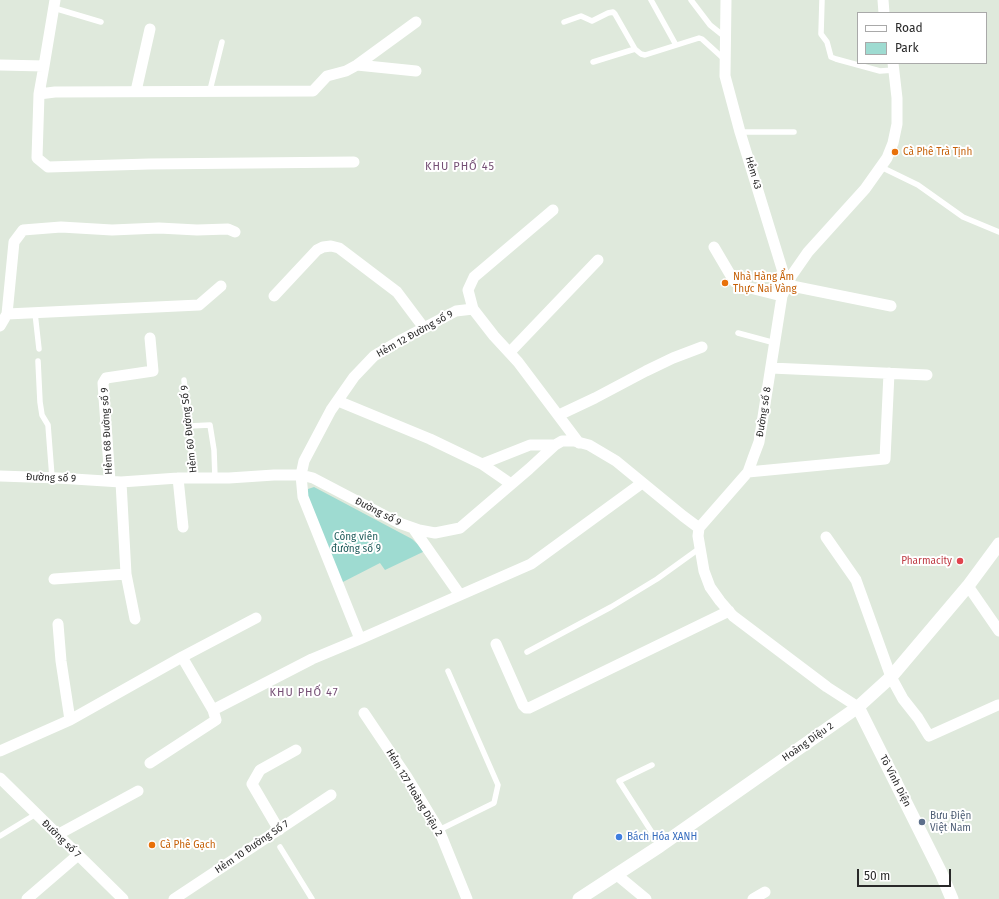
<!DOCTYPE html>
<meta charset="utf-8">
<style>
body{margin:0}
#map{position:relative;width:999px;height:899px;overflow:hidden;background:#dfe9dc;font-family:"Fira Sans",sans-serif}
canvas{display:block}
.legend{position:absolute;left:857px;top:12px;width:130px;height:52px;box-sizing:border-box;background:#fff;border:1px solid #a9a9a9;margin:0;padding:5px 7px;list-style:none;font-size:12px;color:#292929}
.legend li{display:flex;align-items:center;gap:8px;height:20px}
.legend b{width:20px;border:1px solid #a9a9a9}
.scale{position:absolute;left:857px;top:869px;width:94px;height:18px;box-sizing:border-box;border:2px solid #292929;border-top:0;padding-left:5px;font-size:12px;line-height:14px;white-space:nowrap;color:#292929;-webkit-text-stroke:3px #fff;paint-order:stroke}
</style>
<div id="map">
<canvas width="999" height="899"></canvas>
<ul class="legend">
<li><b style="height:5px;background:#fff"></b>Road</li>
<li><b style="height:11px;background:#9edbd1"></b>Park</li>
</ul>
<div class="scale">50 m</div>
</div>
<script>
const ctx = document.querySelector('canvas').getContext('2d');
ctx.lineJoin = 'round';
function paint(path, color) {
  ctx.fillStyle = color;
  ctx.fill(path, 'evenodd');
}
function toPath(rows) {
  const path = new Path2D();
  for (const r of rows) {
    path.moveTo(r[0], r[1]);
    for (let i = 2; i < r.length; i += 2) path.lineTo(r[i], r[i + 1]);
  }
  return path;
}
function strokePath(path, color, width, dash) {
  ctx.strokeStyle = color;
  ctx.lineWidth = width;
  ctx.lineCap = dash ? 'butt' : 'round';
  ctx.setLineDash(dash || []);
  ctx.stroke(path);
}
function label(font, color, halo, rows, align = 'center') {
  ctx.font = font + ' "Fira Sans",sans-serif';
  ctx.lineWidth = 4;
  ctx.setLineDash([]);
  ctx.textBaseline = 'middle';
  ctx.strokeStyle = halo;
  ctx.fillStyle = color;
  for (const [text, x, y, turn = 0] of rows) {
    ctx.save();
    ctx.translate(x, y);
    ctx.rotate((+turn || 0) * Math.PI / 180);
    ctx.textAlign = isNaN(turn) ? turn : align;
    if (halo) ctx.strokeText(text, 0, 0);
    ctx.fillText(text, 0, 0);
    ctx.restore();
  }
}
paint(toPath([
 [314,487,412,539,425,551,385,570,380,563,341,583,306,497,308,489]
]), '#9edbd1');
strokePath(toPath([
 [651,0,676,45],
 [691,0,710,25,725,37],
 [822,0,821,34,827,42,831,57,836,59,880,71,894,70],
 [54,8,101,22],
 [564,22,581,16,592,21,608,13,613,12,615,14,635,49],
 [593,62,635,49,641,54,645,55,699,38,702,39,724,59],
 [210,90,222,42],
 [740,132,794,132],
 [881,167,918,185,963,217,999,232],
 [35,313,39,349],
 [738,333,775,343],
 [38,361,40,402,42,415,48,425,52,477],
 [184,380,194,478],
 [189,426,210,425,214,450,215,478],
 [527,652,611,607,657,579,700,548],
 [652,765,619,781,660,845],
 [439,830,494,803,498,785,448,671],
 [0,836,36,814],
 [280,847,312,899]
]), '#fff', 5.5);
strokePath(toPath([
 [726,0,725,76,740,132,787,285,891,306],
 [883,0,884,13],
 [0,65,44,66,55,0],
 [357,65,416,71],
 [44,66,39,94,37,158,48,167,149,164,354,162],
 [136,91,150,29],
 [39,94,55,92,313,91,327,76,346,71,357,65,416,22],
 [714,247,734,281,742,286,782,296],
 [274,296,317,250,323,247,331,246,339,248,397,292,424,328],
 [473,309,468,290,474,277,553,210],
 [7,314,14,242,23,230,61,227,112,230,159,228,197,230,228,229,235,232],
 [0,326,7,314,199,305,221,286],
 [510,352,598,260],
 [771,368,927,375],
 [338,401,430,439,482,464,511,484],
 [559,415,595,398,646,371,673,358,702,347],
 [482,464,530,445,555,445],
 [748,472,885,459,889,373],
 [0,476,58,478,121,482,178,478,229,478,274,475,301,475,313,478,399,523,419,530,435,533,460,528,529,469,555,445,562,441,574,441,589,445,616,461,683,516,699,528],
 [178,478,183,527],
 [110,481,103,383,106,378,153,371,150,338],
 [121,482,126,574,135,619],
 [413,528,460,595],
 [826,537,856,580,891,677,903,699,918,718,929,736,998,705],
 [54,579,126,574],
 [968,586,999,631],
 [58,624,61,661,70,720],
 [360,639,303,497,301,475,304,461,331,410,354,377,374,356,401,340,456,311,473,309,494,336,518,362,579,443],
 [496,644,523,705,526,708,529,708,729,611],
 [858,707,827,687,733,616,720,601,710,587,704,571,698,536,699,528,748,472,753,458,759,442,782,296,792,275,808,252,865,189,887,158,893,143,897,124,897,98,893,63],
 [213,710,312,659,360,639,531,564,642,483],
 [364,713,407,777,439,830,467,899],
 [0,751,70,720,182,657,256,618],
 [150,763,216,720,213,710,182,657],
 [0,778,123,899],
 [279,830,252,784,260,770,296,750],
 [57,835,138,791],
 [617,875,646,899],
 [27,899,78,855],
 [174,899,331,795],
 [753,899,765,892]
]), '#fff', 11);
strokePath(toPath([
 [858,707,941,873,952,899],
 [579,899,660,846,858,707,891,677,968,586,999,544]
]), '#fff', 13);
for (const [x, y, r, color] of [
 [895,152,4,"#e8710a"],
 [725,283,4,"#e8710a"],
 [960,561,4,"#e0444e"],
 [922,822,4,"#5c6f8a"],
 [619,837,4,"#3f7fe0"],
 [152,845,4,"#e8710a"]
]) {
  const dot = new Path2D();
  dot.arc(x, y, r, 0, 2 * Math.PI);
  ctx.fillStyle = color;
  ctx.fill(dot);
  strokePath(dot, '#fff', 1.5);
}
label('10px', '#c56008', '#fff', [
 ["Cà Phê Trà Tịnh",903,152],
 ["Nhà Hàng Ẩm",733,277],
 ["Thực Nai Vàng",733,289],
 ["Cà Phê Gạch",160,845]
], 'left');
label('10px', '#292929', '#fff', [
 ["Hẻm 43",753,173,73],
 ["Hẻm 12 Đường số 9",415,334,-29],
 ["Đường số 8",764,412,-81],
 ["Hẻm 60 Đường Số 9",189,429,-96],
 ["Hẻm 68 Đường số 9",107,431,-93],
 ["Đường số 9",51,478,2],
 ["Đường số 9",378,512,27],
 ["Hoàng Diệu 2",808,742,-35],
 ["Tô Vĩnh Diện",895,781,63],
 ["Hẻm 127 Hoàng Diệu 2",414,793,59],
 ["Đường số 7",61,839,44],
 ["Hẻm 10 Đường Số 7",252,847,-34]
]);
label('10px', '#215d5c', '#fff', [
 ["Công viên",356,537],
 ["đường số 9",356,549]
]);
label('10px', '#be3a42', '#fff', [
 ["Pharmacity",952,561]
], 'right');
label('10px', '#4e5e75', '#fff', [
 ["Bưu Điện",930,816],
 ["Việt Nam",930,828]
], 'left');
label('10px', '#366cbe', '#fff', [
 ["Bách Hóa XANH",627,837]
], 'left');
ctx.letterSpacing = '1px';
label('11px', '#744e74', '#fff', [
 ["KHU PHỐ 45",460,167],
 ["KHU PHỐ 47",304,693]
]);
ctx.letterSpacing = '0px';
</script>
